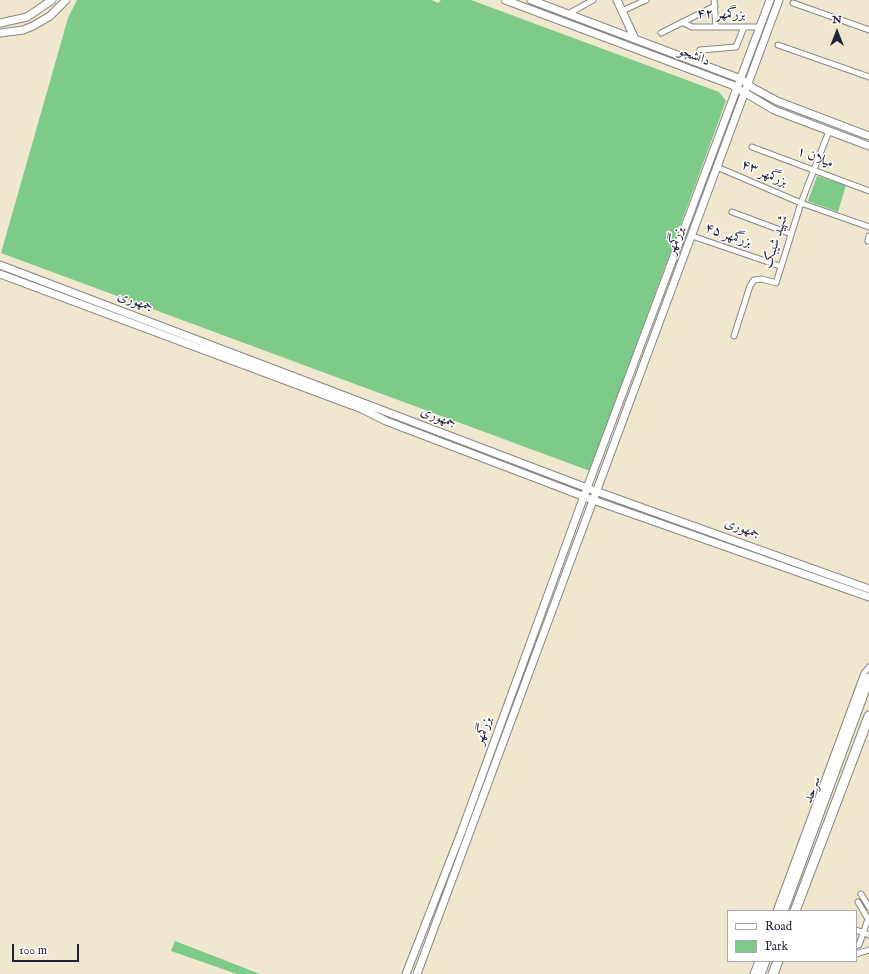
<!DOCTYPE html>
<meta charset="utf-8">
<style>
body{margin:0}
#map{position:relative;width:869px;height:974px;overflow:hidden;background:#efe8ce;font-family:"IM FELL English",serif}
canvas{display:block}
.legend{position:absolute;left:727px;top:910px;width:130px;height:52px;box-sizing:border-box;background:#fff;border:1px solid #a7a7b1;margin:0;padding:5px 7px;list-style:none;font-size:12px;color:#22223b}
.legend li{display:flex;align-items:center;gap:8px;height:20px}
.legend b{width:20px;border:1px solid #a7a7b1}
.north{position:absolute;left:817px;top:12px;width:40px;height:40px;-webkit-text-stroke:3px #fff;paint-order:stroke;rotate:0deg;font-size:11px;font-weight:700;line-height:16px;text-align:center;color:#22223b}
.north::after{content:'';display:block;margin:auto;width:14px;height:18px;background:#22223b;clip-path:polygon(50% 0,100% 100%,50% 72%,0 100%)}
.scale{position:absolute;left:12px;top:944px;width:67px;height:18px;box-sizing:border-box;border:2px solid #22223b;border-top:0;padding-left:5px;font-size:12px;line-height:14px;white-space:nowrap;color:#22223b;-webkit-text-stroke:3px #fff;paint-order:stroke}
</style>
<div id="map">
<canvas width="869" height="974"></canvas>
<ul class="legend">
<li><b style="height:5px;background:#fff"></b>Road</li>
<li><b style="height:11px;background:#7eca88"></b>Park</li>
</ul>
<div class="north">N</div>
<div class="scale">100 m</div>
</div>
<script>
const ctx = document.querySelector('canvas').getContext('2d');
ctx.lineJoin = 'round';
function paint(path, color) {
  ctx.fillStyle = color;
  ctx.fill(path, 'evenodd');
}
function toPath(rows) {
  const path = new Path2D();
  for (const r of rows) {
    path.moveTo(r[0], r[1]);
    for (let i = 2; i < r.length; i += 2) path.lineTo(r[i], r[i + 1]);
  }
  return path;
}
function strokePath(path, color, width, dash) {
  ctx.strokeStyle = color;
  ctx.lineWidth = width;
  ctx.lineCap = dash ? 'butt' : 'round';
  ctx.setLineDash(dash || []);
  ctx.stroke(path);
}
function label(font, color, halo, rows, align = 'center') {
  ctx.font = font + ' "IM FELL English",Amiri,serif';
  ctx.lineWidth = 3;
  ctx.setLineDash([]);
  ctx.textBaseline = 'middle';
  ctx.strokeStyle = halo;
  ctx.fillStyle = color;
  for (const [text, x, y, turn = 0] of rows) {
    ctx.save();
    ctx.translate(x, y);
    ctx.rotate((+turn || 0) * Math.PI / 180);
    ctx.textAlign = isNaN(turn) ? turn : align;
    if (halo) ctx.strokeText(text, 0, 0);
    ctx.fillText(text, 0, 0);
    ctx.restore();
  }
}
paint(toPath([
 [77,0,431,0,438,3,441,0,471,0,719,92,726,101,590,471,1,253,68,18],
 [817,176,846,185,838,212,808,201],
 [175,941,260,974,237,974,171,951]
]), '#7eca88');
const street = toPath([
 [714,0,716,27],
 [793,3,869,30],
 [622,11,646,0],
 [568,14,593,0],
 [682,22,692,27,760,27],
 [661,33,715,6],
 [778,45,869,77],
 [700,50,736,47,744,27],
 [752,147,869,191],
 [717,167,801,203,869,227],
 [732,212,791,234],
 [692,236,780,266],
 [868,241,869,236],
 [734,336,750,286,754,280,762,279,776,283,801,203,829,131],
 [861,894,869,907],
 [776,911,864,673,869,667],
 [856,930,869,935],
 [856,946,859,945,868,919,858,902],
 [856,954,869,950],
 [753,974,758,961]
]);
const secondary = toPath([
 [505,0,732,85,774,110,869,146],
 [531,0,741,79,753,88,777,101,869,136],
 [617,0,635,39],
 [0,23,27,17,52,0],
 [0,33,23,30,33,26,50,16,66,0],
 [0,265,587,488,869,589],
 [0,274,362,409,386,421,593,500,869,597],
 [406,974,461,833,584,496,770,0],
 [417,974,779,0]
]);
const highway = toPath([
 [783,911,869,678],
 [795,911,869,716],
 [760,974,765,961],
 [773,974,778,961]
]);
strokePath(street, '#888584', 7);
strokePath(secondary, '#888584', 9);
strokePath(highway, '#888584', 11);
strokePath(street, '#fff', 5);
strokePath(secondary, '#fff', 7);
strokePath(highway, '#fff', 9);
label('14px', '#22223b', '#fff', [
 ["بزرگمهر ۴۲",721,15,1],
 ["دانشجو",694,57,21],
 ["میلان ۱",815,158,21],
 ["بزرگمهر ۴۳",764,174,23],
 ["بزرگمهر ۴۵",728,236,19],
 ["بزرگمهر",676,241,-70],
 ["شهید شیبک",776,242,-72],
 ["جمهوری",135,302,20],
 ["جمهوری",438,418,21],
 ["جمهوری",742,529,20],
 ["بزرگمهر",484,731,-70],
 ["سرحد",813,790,-70]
]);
</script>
